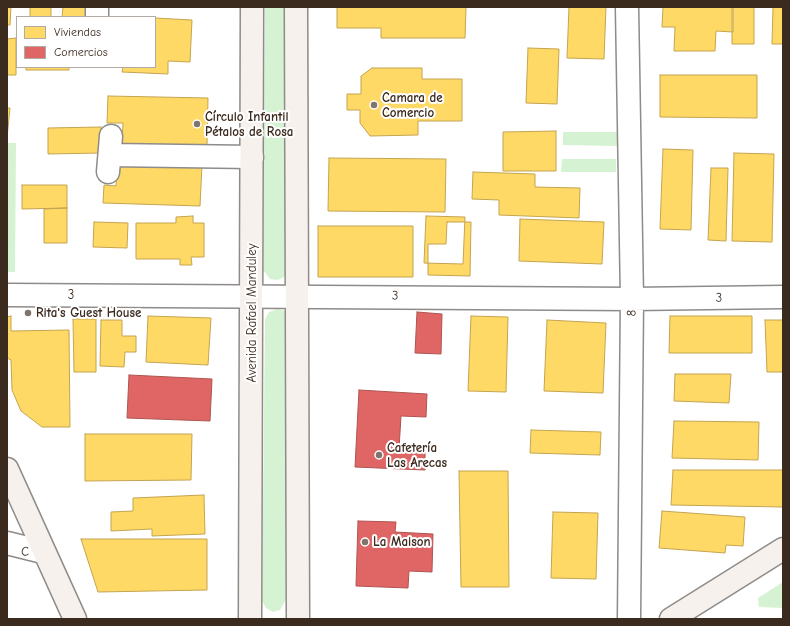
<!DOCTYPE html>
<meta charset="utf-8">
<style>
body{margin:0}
#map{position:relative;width:790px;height:626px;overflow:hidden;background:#fff;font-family:"Comic Neue",sans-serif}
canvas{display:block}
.frame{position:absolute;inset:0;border:8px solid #3b2a1e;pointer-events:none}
.legend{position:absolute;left:16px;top:16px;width:140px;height:52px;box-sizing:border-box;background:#fff;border:1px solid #b1aaa5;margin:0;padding:5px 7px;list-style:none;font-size:12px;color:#3b2a1e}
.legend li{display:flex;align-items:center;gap:8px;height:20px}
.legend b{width:20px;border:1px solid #b1aaa5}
</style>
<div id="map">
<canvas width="790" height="626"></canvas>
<div class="frame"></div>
<ul class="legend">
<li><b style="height:11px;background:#ffd966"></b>Viviendas</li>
<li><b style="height:11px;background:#e06666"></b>Comercios</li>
</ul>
</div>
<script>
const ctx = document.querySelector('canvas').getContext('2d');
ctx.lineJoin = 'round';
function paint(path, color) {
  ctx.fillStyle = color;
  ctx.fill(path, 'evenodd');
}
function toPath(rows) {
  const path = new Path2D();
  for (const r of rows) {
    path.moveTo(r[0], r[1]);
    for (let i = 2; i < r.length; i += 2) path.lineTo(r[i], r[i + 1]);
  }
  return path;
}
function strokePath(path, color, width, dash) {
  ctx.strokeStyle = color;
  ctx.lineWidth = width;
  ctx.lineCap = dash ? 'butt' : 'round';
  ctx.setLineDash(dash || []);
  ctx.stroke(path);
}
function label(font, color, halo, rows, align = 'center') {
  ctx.font = font + ' "Comic Neue",sans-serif';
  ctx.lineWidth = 4;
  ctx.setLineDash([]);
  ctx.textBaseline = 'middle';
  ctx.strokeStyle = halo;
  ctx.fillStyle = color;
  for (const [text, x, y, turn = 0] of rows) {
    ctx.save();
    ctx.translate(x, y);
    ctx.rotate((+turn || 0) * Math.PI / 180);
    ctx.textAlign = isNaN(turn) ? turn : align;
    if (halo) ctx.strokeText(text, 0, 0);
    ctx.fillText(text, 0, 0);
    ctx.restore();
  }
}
paint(toPath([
 [265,7,284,7,288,270,284,277,278,280,270,279,263,270],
 [563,132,617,132,617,146,563,145],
 [7,143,16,143,15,272,7,272],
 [562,159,616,159,616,172,561,172],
 [277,309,285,311,289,318,286,600,280,610,273,612,266,608,262,601,265,319,269,312],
 [783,582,783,608,759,607,758,598]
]), '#d5f3d2');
const homes = toPath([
 [7,7,11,7,10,25,7,25,7,7],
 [30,7,51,7,51,17,30,17,30,7],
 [63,7,87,7,86,17,62,17,63,7],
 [337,7,466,7,465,38,381,38,381,28,337,28,337,7],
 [569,7,606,7,604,59,567,58,569,7],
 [663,7,733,7,733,32,716,31,715,51,674,51,675,27,662,27,663,7],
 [732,7,754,7,754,44,732,44,732,7],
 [773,7,783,7,783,44,772,44,773,7],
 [155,18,192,20,190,62,168,61,168,74,122,72,123,67,155,67,155,18],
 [16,38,16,75,7,75,7,39,16,38],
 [528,48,559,49,557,104,526,103,528,48],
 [26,67,69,67,69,70,26,70,26,67],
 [372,68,422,68,422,79,462,79,462,121,418,121,418,135,370,136,360,123,360,110,347,110,347,94,361,94,361,76,372,68],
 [660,75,757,75,757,118,660,117,660,75],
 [108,96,208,98,207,145,122,144,123,123,107,123,108,96],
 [7,108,10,108,7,138,7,108],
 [101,127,101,153,48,154,48,128,101,127],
 [556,131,556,171,503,171,503,132,556,131],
 [663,149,693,150,691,230,660,229,663,149],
 [734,153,774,154,772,242,732,241,734,153],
 [329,158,446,159,445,212,328,211,329,158],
 [117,162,202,165,200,206,103,203,104,185,116,186,117,162],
 [711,168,728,168,726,241,708,240,711,168],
 [473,172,535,174,535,187,580,188,579,218,499,215,499,200,472,199,473,172],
 [22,185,67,185,67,208,22,209,22,185],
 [67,208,67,243,44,243,44,209,67,208],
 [193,216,193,223,204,223,204,257,191,257,192,265,180,265,180,259,136,259,136,223,176,223,176,217,193,216],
 [426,216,465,217,463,264,424,263,426,216],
 [520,219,604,222,602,264,519,261,520,219],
 [94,222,128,223,127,248,93,247,94,222],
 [447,222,471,222,470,276,428,275,428,244,446,244,447,222],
 [318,226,413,226,413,277,318,277,318,226],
 [11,316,11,331,69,330,70,427,42,427,21,411,12,390,11,360,7,358,7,317,11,316],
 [148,316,211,318,208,365,146,362,148,316],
 [471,316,508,317,506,392,468,391,471,316],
 [670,316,752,316,752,353,669,353,670,316],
 [73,319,96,319,96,372,74,372,73,319],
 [101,320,122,320,122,336,136,336,136,352,125,352,124,367,100,366,101,320],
 [547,320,606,323,603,393,544,391,547,320],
 [765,320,783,320,783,372,767,372,765,320],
 [675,374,731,374,729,403,674,401,675,374],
 [674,421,759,422,758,460,672,458,674,421],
 [531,430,601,432,600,455,530,453,531,430],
 [85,434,192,434,191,480,85,481,85,434],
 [673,470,783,470,783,507,671,505,673,470],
 [459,471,508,471,509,587,461,587,459,471],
 [204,495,205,534,152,536,152,529,111,531,111,512,133,511,133,498,204,495],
 [662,511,745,517,743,546,726,545,725,553,659,548,662,511],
 [553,512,598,513,596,579,551,578,553,512],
 [81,539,207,539,207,590,98,592,81,539]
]);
paint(homes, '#ffd966');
strokePath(homes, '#c4a450', 1);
const shops = toPath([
 [417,312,442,314,441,354,415,353,417,312],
 [129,375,212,379,210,421,127,418,129,375],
 [359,390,427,394,426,417,401,416,399,449,425,450,425,470,355,467,359,390],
 [358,521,396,522,395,532,433,534,432,572,409,571,408,588,356,586,358,521]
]);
paint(shops, '#e06666');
strokePath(shops, '#ae5450', 1);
const minor = toPath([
 [627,7,632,299,629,619],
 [97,17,97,7],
 [110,155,252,157],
 [108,172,111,136],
 [7,295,632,299,783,297],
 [7,543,43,552]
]);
const major = toPath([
 [296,7,298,619],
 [7,469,75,619],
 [250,619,252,7],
 [671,619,783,549]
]);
strokePath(minor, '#8e8b88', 25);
strokePath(major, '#8e8b88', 25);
strokePath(minor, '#fff', 22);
strokePath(major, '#f6f1ec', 22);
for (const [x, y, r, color] of [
 [374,105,4,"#80756d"],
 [197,124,4,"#80756d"],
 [28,313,4,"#80756d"],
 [379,455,4,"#80756d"],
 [365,542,4,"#80756d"]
]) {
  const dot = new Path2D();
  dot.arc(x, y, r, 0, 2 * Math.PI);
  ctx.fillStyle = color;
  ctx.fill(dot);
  strokePath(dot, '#fff', 1.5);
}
label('bold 13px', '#3b2a1e', '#fff', [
 ["Camara de",382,98],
 ["Comercio",382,113],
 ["Círculo Infantil",205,117],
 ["Pétalos de Rosa",205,132],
 ["Rita's Guest House",36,313],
 ["Cafetería",387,448],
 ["Las Arecas",387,463],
 ["La Maison",373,542]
], 'left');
label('13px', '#3b2a1e', '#fff', [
 ["3",71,295],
 ["3",395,296,1],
 ["3",719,298,-1],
 ["Avenida Rafael Manduley",252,313,-90],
 ["8",632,313,-89],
 ["C",25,552,1]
]);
</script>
